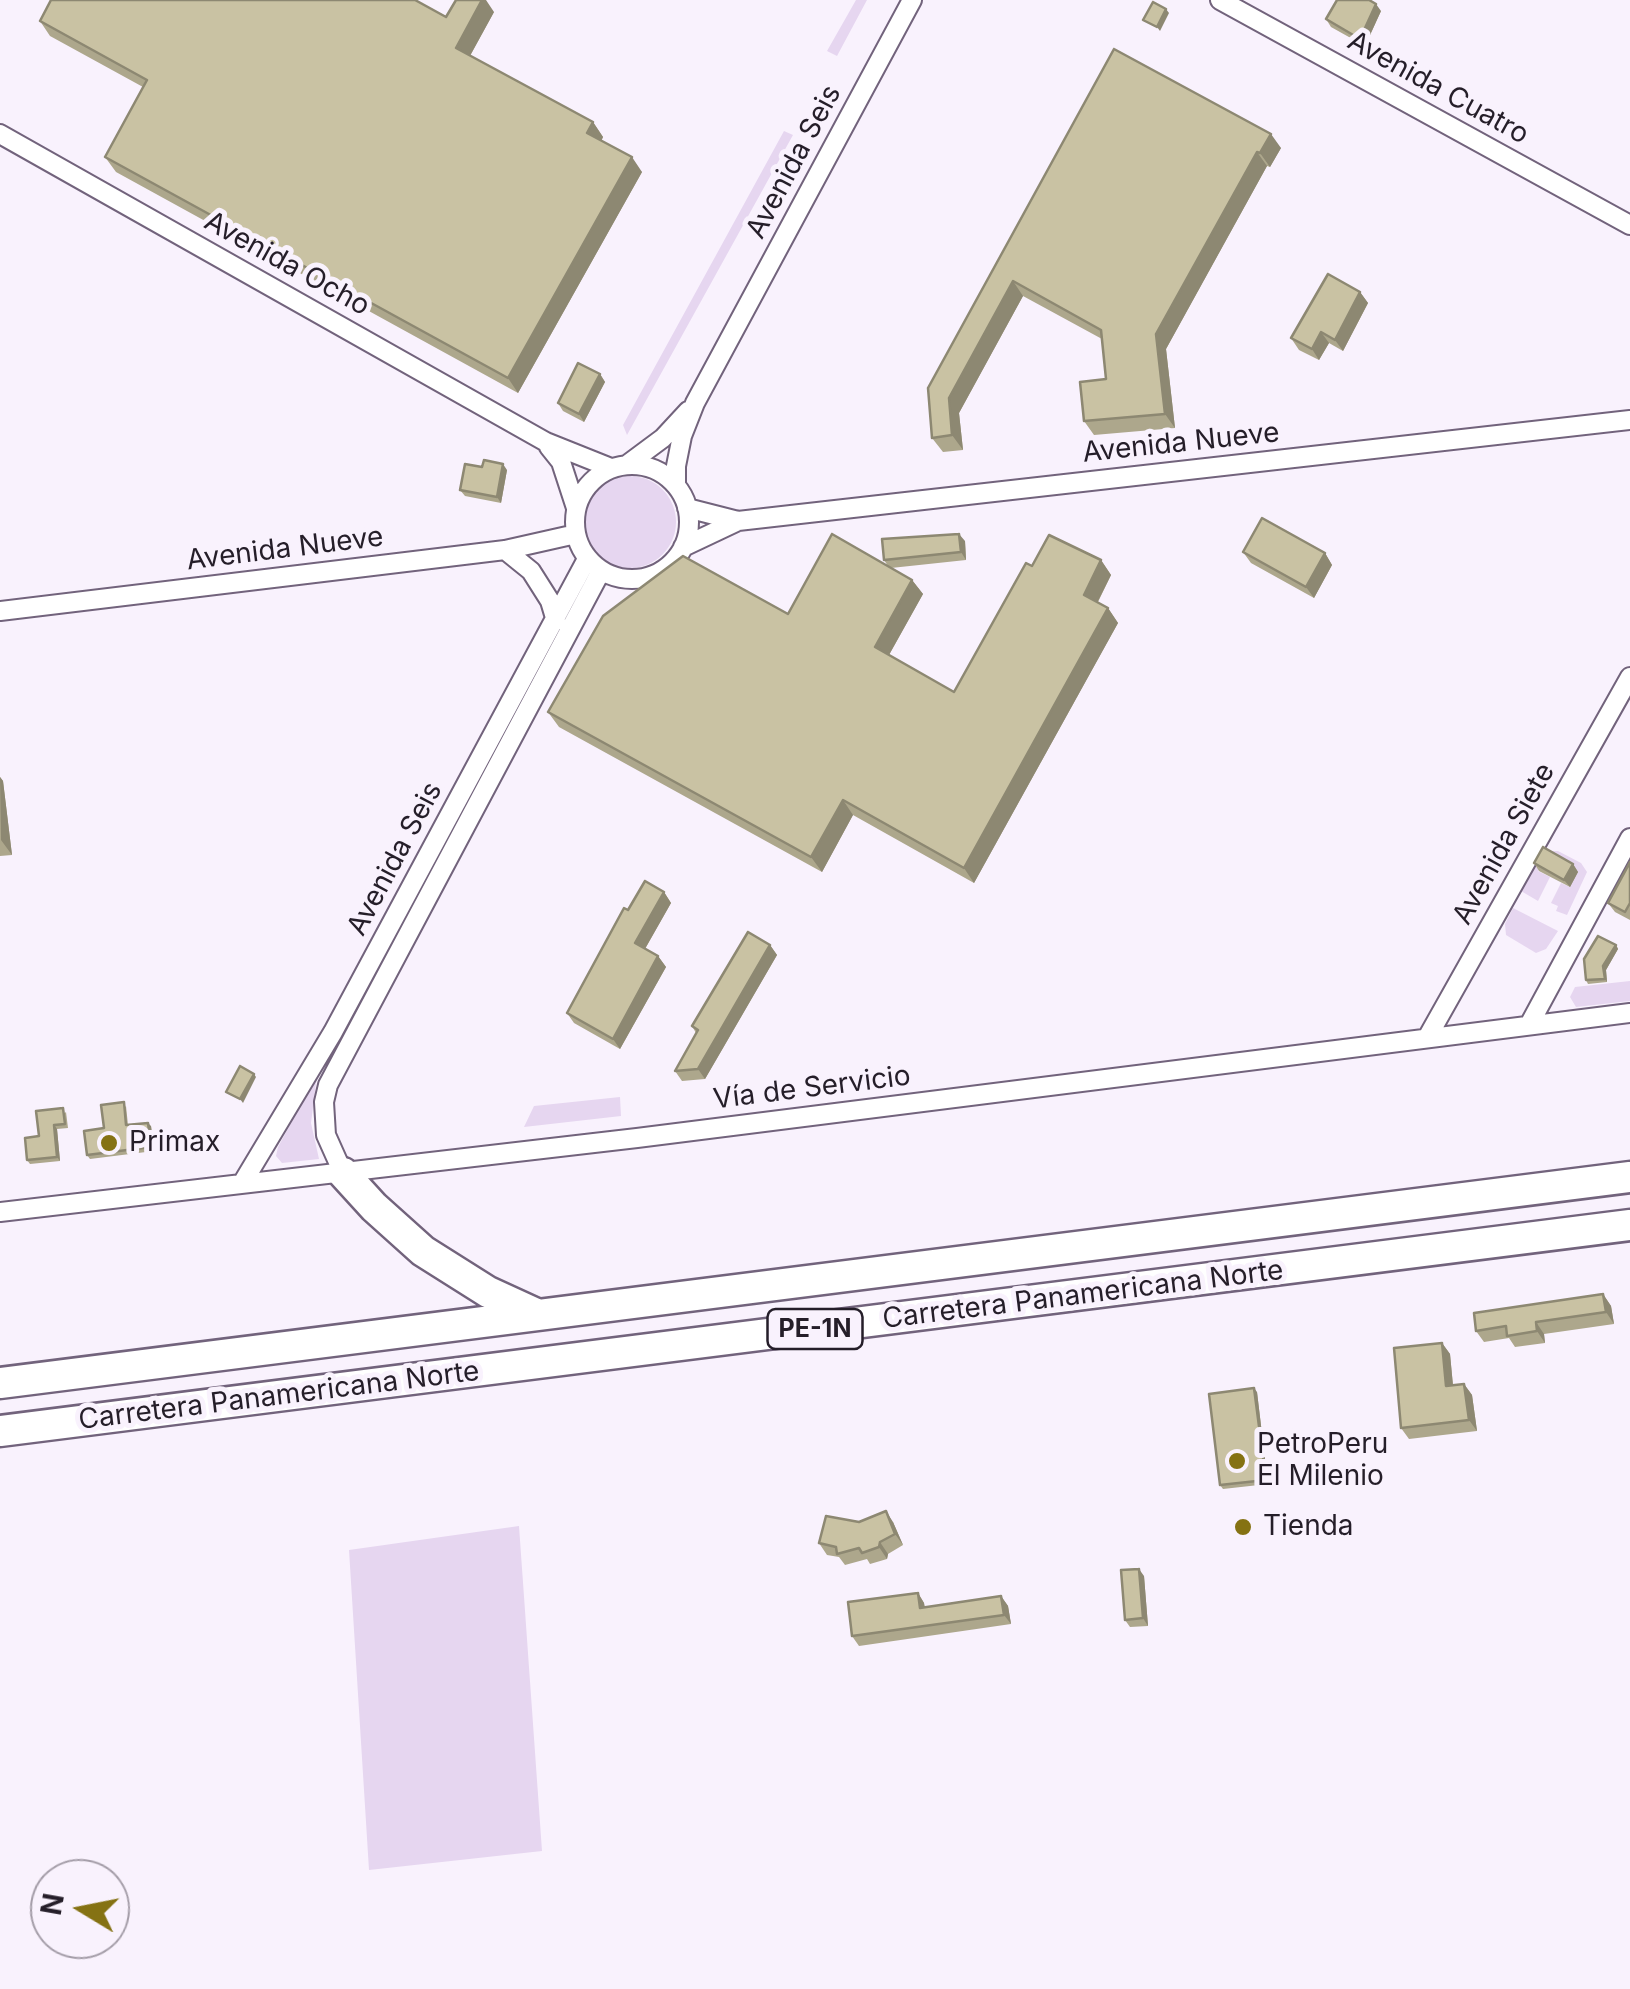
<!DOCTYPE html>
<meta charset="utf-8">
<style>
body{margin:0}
#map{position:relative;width:1630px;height:1989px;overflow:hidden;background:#f9f2fd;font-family:Inter,sans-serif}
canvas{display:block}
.north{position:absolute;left:30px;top:1859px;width:100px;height:100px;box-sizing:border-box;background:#f9f2fd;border:2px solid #a49da8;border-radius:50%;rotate:280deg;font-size:28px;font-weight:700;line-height:40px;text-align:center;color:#251e29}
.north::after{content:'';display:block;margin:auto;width:35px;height:45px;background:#857213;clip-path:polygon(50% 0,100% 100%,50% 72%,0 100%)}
</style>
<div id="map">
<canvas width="1630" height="1989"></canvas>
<div class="north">N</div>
</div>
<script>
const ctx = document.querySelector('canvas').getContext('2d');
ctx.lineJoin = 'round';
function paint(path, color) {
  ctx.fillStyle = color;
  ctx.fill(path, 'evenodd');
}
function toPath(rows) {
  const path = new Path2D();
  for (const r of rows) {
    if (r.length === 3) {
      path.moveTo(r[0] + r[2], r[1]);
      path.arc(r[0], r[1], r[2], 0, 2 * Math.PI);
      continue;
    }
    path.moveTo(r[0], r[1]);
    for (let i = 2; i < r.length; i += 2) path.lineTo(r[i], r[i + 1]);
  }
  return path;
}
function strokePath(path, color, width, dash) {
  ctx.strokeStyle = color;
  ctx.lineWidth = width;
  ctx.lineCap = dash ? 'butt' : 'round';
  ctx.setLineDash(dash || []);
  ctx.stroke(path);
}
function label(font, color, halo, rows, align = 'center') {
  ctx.font = font + ' Inter,sans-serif';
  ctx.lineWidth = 10;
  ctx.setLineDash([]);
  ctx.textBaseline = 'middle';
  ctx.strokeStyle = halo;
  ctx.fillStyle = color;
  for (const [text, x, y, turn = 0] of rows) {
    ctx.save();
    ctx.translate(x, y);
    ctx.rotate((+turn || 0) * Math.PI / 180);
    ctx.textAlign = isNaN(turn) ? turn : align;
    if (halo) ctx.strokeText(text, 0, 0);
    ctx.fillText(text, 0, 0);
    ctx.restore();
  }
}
paint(toPath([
 [856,0,867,0,837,56,827,51],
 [784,131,793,135,627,435,623,425],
 [630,522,46],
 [1548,851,1558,851,1581,863,1587,872,1567,915,1556,911,1558,906,1551,903,1561,883,1570,887,1542,863,1538,871,1550,877,1538,901,1521,891,1540,856],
 [1513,908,1558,931,1546,949,1536,953,1506,935,1505,924],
 [1630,981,1630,1001,1576,1007,1570,997,1575,987],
 [317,1075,311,1123,319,1159,282,1163,276,1156,278,1147],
 [620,1097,621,1116,524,1127,534,1106],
 [519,1526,542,1851,369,1870,349,1550]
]), '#e6d6f0');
const street = toPath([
 [1220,0,1630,225],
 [0,134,546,442,611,468],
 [549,447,561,462,576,508],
 [628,464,663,438,688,411],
 [632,522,57],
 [676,485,676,466,682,436,695,403,912,0],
 [687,508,738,521,1630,420],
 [683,547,738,521],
 [505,550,531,571,550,601,556,621],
 [0,611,505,550,576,534],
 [1529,1025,1630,838],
 [1427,1038,1630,677],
 [343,1173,326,1135,324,1102,328,1085,601,571],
 [243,1182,333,1032,587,559],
 [0,1212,637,1138,1630,1013]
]);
const highway = toPath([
 [343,1173,374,1207,423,1251,488,1292,536,1314],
 [0,1383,1630,1177],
 [0,1431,1630,1225]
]);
strokePath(street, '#72637c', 22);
strokePath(highway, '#72637c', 35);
strokePath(street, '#fff', 18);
strokePath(highway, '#fff', 30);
paint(toPath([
 [1381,11,1365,46,1331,27,1326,19],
 [494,12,470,56,593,122,603,137,601,141,642,172,518,393,116,172,105,157,143,87,50,36,40,21,446,17],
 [1114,49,1281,148,1270,167,1267,166,1166,349,1175,428,1094,435,1084,421,1106,379,1102,339,1023,296,959,413,963,450,943,452,932,438],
 [1360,292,1368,303,1343,351,1329,343,1319,360,1299,350,1291,338],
 [600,374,605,382,584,422,563,411,558,403],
 [482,467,507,470,501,503,465,496,460,490],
 [965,541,966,560,891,568,912,580,923,594,889,655,954,692,1032,566,1101,560,1111,575,1098,602,1108,608,1118,623,974,883,853,815,822,872,559,727,548,712,788,614,888,566,884,560],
 [1243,552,1325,553,1332,565,1314,598,1251,563],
 [0,777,3,781,12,855,0,856],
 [1630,862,1630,920,1615,912,1608,903],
 [1534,863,1573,864,1578,872,1570,887,1539,871],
 [664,892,671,903,645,949,658,956,666,967,620,1049,574,1023,567,1013,628,910],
 [770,945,777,955,705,1079,682,1081,675,1071,696,1033,692,1026],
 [1616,945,1618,949,1606,970,1607,982,1588,984,1586,980],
 [126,1106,128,1125,151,1126,154,1151,90,1159,87,1155,104,1128],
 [66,1112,68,1128,57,1129,60,1161,30,1164,27,1160,39,1136],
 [1603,1294,1611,1306,1614,1324,1544,1334,1545,1343,1515,1347,1509,1338,1484,1342,1476,1331],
 [1442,1343,1450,1354,1453,1385,1464,1384,1472,1395,1477,1431,1409,1439,1401,1428],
 [1257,1392,1268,1484,1223,1489,1220,1485],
 [859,1522,893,1522,903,1545,888,1554,887,1559,870,1564,867,1559,845,1565,839,1557,827,1555,819,1543],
 [1144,1576,1148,1626,1130,1627,1125,1620],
 [918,1593,924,1603,925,1608,1001,1596,1008,1606,1011,1624,859,1646,852,1636]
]), '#ada78c');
paint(toPath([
 [482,0,486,0,494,12,466,63,456,48],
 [1376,4,1381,11,1365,46,1360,39],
 [1166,9,1169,13,1160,31,1157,27],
 [593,122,603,137,598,148,587,133],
 [1271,134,1281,148,1270,167,1260,153],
 [1257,152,1267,166,1166,349,1175,428,1165,414,1156,334],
 [632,157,642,172,518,393,508,378],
 [1013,281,1023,296,959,413,963,450,952,435,949,398],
 [1360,292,1368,303,1343,351,1335,340],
 [1321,332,1329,343,1319,360,1312,349],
 [600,374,605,382,584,422,579,414],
 [503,464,507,470,501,503,497,497],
 [959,534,965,541,966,560,961,552],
 [1325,553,1332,565,1314,598,1306,587],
 [1101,560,1111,575,1094,609,1084,595],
 [912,580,923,594,885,662,875,647],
 [1108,608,1118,623,974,883,964,868],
 [0,777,3,781,12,855,1,840],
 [843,800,853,815,822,872,811,857],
 [1573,864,1578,872,1570,887,1564,880],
 [664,892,671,903,642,954,635,943],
 [770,945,777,955,705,1079,698,1069],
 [1616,945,1618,949,1606,970,1607,982,1605,979,1603,966],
 [658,956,666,967,620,1049,613,1039],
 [254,1074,256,1077,243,1103,240,1099],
 [148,1123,151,1126,154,1151,151,1147],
 [54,1125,57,1129,60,1161,57,1157],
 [1603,1294,1611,1306,1614,1324,1606,1312],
 [1536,1322,1544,1334,1545,1343,1537,1331],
 [1442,1343,1450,1354,1454,1397,1446,1386],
 [1464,1384,1472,1395,1477,1431,1469,1420],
 [1254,1388,1257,1392,1268,1484,1266,1480],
 [886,1511,893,1522,903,1545,895,1534],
 [880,1542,888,1554,887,1559,879,1547],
 [1139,1569,1144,1576,1148,1626,1143,1618],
 [918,1593,924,1603,926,1618,920,1608],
 [1001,1596,1008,1606,1011,1624,1004,1615]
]), '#8d8872');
const building = toPath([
 [51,0,415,0,446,17,456,0,482,0,456,48,593,122,587,133,632,157,508,378,105,157,147,80,40,21,51,0],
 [1337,0,1369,0,1376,4,1360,39,1326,19,1337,0],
 [1153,2,1166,9,1157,27,1143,20,1153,2],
 [1114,49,1271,134,1260,153,1257,152,1156,334,1165,414,1084,421,1080,382,1106,379,1101,330,1013,281,949,398,952,435,932,438,928,388,1114,49],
 [1328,274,1360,292,1335,340,1321,332,1312,349,1291,338,1328,274],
 [578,363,600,374,579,414,558,403,578,363],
 [484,460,503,464,497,497,460,490,465,464,482,467,484,460],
 [1262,518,1325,553,1306,587,1243,552,1262,518],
 [832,534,912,580,875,647,954,692,1026,563,1032,566,1049,535,1101,560,1084,595,1108,608,964,868,843,800,811,857,548,712,603,616,683,556,788,614,832,534],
 [959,534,961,552,884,560,882,539,959,534],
 [1543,847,1573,864,1564,880,1534,863,1543,847],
 [1630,862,1630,903,1625,912,1608,903,1630,862],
 [645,881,664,892,635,943,658,956,613,1039,567,1013,624,908,628,910,645,881],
 [748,932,770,945,698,1069,675,1071,698,1030,692,1026,748,932],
 [1598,936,1616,945,1603,966,1605,979,1586,980,1584,959,1598,936],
 [240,1066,254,1074,240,1099,226,1092,240,1066],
 [124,1102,126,1125,148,1123,151,1147,87,1155,84,1131,104,1128,101,1105,124,1102],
 [63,1108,65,1124,54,1125,57,1157,27,1160,25,1138,39,1136,36,1111,63,1108],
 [1603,1294,1606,1312,1536,1322,1537,1331,1507,1336,1506,1326,1476,1331,1474,1313,1603,1294],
 [1442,1343,1446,1386,1464,1384,1469,1420,1401,1428,1394,1348,1442,1343],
 [1254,1388,1266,1480,1220,1485,1209,1394,1254,1388],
 [886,1511,895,1534,880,1542,879,1547,862,1553,859,1548,837,1554,836,1547,819,1543,826,1516,859,1522,886,1511],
 [1139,1569,1143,1618,1125,1620,1121,1570,1139,1569],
 [918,1593,920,1608,1001,1596,1004,1615,852,1636,848,1602,918,1593]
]);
paint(building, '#c9c2a3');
strokePath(building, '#8d8872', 2.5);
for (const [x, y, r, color] of [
 [109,1143,10,"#857213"],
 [1237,1461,10,"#857213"],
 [1243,1527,10,"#857213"]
]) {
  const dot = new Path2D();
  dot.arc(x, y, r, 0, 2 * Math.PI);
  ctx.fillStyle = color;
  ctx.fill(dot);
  strokePath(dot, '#f9f2fd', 4);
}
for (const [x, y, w] of [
 [815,1329,95]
]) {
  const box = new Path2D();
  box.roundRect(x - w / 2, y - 20, w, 40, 8);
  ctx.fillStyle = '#f9f2fd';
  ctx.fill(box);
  strokePath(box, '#251e29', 2.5);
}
label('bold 25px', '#251e29', null, [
 ["PE-1N",815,1329]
]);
label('28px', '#251e29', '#f9f2fd', [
 ["Avenida Cuatro",1438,88,29],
 ["Avenida Seis",794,162,-62],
 ["Avenida Ocho",287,264,29],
 ["Avenida Nueve",1181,443,-6],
 ["Avenida Nueve",285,549,-7],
 ["Avenida Siete",1504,844,-61],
 ["Avenida Seis",395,859,-62],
 ["Vía de Servicio",812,1088,-7],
 ["Carretera Panamericana Norte",1083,1295,-7],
 ["Carretera Panamericana Norte",279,1396,-7]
]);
label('28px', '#251e29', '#f9f2fd', [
 ["Primax",129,1143],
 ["PetroPeru",1257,1445],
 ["El Milenio",1257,1477],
 ["Tienda",1263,1527]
], 'left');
</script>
